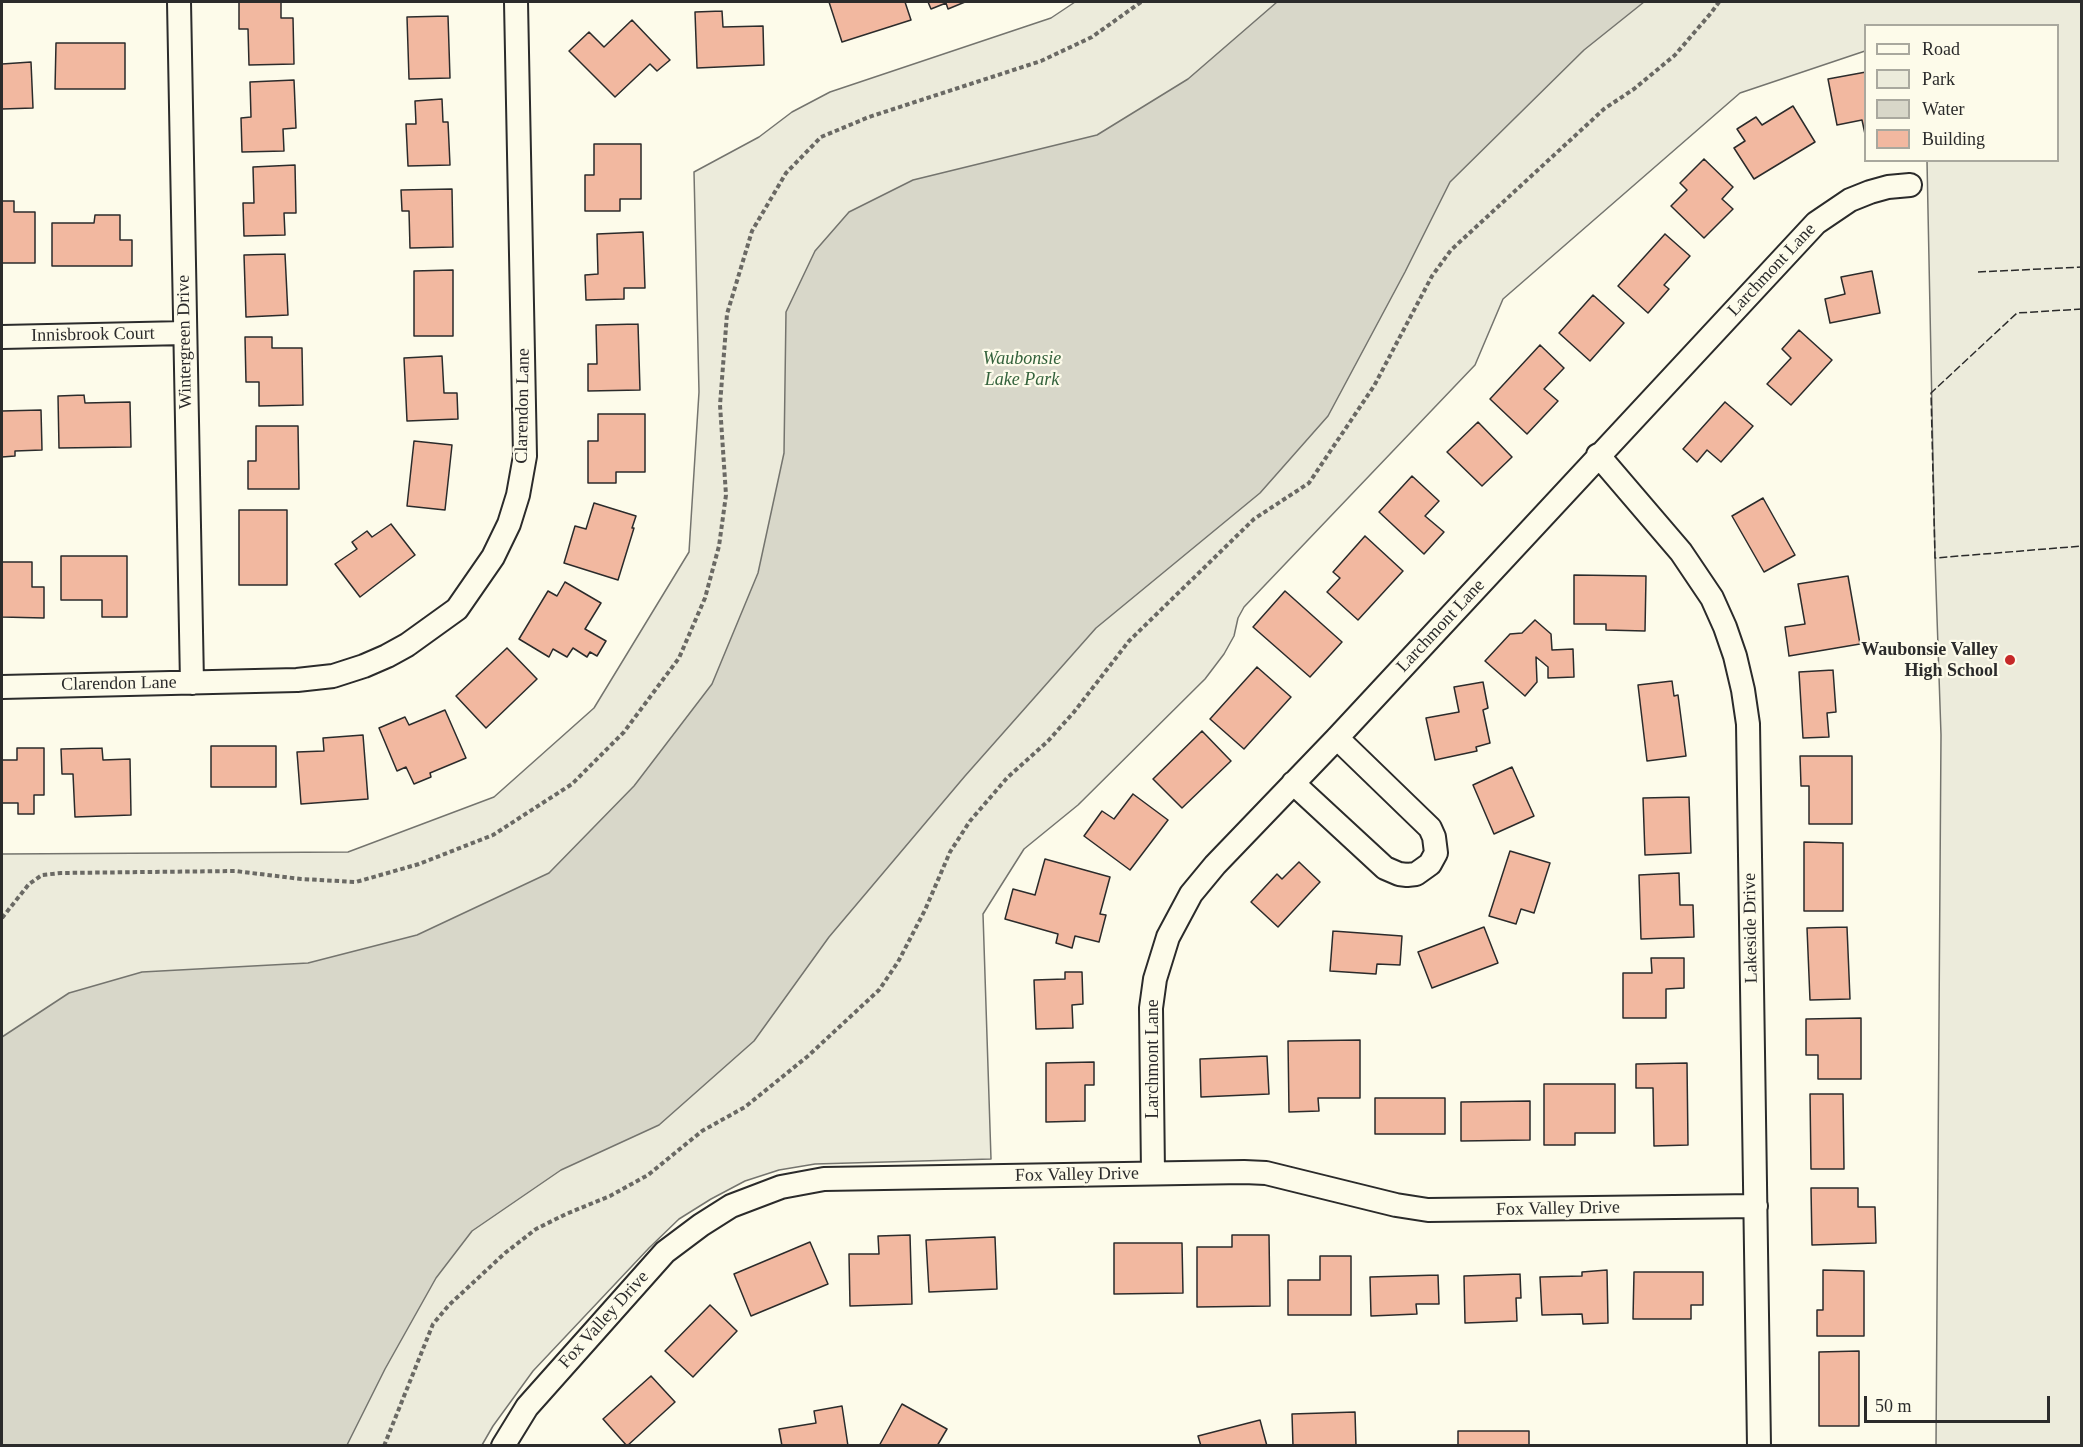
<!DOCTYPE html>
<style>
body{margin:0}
#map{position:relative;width:2083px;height:1447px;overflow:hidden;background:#fdfbea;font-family:"Times New Roman",serif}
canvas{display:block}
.frame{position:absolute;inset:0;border:3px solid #2b2b2b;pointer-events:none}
.legend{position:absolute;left:1864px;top:24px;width:195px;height:138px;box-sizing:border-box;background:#fdfbea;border:2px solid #a9a89e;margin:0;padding:8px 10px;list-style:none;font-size:18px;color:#2b2b2b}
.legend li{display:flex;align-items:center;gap:12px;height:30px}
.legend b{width:30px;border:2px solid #a9a89e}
.scale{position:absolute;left:1864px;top:1396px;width:186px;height:27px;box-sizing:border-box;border:3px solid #2b2b2b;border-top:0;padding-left:8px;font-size:18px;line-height:21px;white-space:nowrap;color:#2b2b2b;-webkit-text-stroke:4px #fdfbea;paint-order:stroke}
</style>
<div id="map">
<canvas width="2083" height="1447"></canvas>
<div class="frame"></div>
<ul class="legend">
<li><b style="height:8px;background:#fdfbea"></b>Road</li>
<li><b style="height:16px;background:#ecebdb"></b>Park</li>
<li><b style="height:16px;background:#d8d7c9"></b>Water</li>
<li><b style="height:16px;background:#f2b8a0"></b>Building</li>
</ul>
<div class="scale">50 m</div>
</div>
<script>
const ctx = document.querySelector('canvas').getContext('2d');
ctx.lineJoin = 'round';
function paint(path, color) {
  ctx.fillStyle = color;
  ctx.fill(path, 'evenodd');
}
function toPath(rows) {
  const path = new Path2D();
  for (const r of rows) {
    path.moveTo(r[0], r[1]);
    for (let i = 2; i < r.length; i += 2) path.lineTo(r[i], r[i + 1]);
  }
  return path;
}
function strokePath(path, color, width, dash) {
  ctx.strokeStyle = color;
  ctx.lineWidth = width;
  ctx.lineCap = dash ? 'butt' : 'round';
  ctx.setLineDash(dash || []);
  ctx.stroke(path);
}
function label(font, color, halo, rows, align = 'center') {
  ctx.font = font + ' "Times New Roman",serif';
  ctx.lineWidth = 4.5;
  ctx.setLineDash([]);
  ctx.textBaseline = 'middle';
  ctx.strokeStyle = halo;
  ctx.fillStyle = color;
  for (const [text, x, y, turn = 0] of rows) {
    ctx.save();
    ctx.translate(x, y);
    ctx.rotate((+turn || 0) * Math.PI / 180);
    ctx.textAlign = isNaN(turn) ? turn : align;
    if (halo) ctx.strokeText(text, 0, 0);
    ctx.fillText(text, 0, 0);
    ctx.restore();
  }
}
const green = toPath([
 [1075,2,2081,2,2081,1445,1936,1445,1941,735,1935,558,1927,161,2058,160,2058,26,1866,26,1865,51,1740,93,1503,299,1475,365,1244,607,1238,618,1234,636,1224,654,1205,679,1078,805,1024,849,983,914,991,1159,815,1164,779,1170,745,1181,711,1199,679,1219,649,1248,533,1371,493,1426,482,1445,2,1445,2,854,348,852,494,797,594,708,689,552,699,392,694,172,759,137,792,112,830,92,1051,18,1075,2]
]);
paint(green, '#ecebdb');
strokePath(green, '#74746e', 1.5);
const water = toPath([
 [1277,2,1644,2,1584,50,1450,182,1405,272,1328,416,1260,493,1096,628,965,776,829,937,754,1041,659,1125,561,1170,472,1231,436,1278,385,1369,347,1445,2,1445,2,1037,69,993,142,972,308,963,417,935,549,873,634,786,712,684,758,573,784,453,786,312,815,251,849,212,913,180,1097,135,1188,79,1277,2]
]);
paint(water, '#d8d7c9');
strokePath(water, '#74746e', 1.5);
const building = toPath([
 [239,2,281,2,281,18,293,18,294,64,249,65,248,29,239,29,239,2],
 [829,2,905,2,911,20,842,42,829,2],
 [928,2,965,2,948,9,946,3,931,9,928,2],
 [722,11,723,27,763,26,764,65,697,68,695,12,722,11],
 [448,16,450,78,409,79,407,17,448,16],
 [632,20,670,60,657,71,650,64,615,97,569,51,589,32,604,47,632,20],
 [56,43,125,43,125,89,55,89,56,43],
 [31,62,33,108,2,109,2,64,31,62],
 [1866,72,1866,134,1865,134,1862,120,1837,125,1828,79,1866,72],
 [294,80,296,128,283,129,284,151,242,152,241,118,251,117,250,82,294,80],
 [442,99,443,122,448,122,450,165,408,166,406,124,416,124,415,101,442,99],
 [1793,106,1815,142,1754,179,1734,148,1745,141,1737,129,1756,117,1762,125,1793,106],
 [594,144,641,144,641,199,620,199,620,211,585,211,585,175,594,175,594,144],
 [1704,159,1733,187,1722,199,1733,209,1704,238,1671,206,1687,190,1680,183,1704,159],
 [295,165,296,213,284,213,285,235,244,236,243,203,254,203,253,167,295,165],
 [452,189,453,247,410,248,409,211,402,211,401,190,452,189],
 [2,201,14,201,14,212,35,212,35,263,2,263,2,201],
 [95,215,120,215,120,240,132,240,132,266,52,266,52,223,94,223,95,215],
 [643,232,645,288,624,288,624,299,586,300,585,275,598,274,597,234,643,232],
 [1665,234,1690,256,1664,285,1669,289,1648,313,1618,286,1665,234],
 [285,254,288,315,246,317,244,255,285,254],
 [453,270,453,336,414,336,414,271,453,270],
 [1872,271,1880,313,1830,323,1825,299,1845,294,1841,277,1872,271],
 [1593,295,1624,323,1590,361,1559,333,1593,295],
 [638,324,640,390,588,391,588,364,597,364,596,325,638,324],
 [1799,330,1832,360,1791,405,1767,384,1791,358,1782,349,1799,330],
 [245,337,272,337,272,348,302,348,303,405,259,406,259,382,246,382,245,337],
 [1540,345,1564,368,1544,389,1558,401,1527,434,1490,399,1540,345],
 [442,356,444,393,457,393,458,419,407,421,404,358,442,356],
 [84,395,85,403,130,402,131,447,59,448,58,396,84,395],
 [1725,402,1753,426,1721,462,1707,450,1697,462,1683,449,1725,402],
 [41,410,42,450,15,451,15,456,2,457,2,411,41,410],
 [598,414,645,414,645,472,616,472,616,483,588,483,588,441,598,441,598,414],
 [1478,422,1512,457,1482,486,1447,452,1478,422],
 [256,426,298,426,299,489,248,489,248,461,256,461,256,426],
 [414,441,452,445,445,510,407,506,414,441],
 [1412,476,1439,501,1425,516,1444,532,1424,554,1379,512,1412,476],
 [1763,498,1795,555,1764,572,1732,516,1763,498],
 [594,503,636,516,632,528,634,528,618,580,564,563,575,526,586,529,594,503],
 [239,510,287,510,287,585,239,585,239,510],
 [391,524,415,555,360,597,335,564,357,549,352,542,367,531,372,537,391,524],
 [1365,536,1403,571,1358,620,1327,592,1340,578,1333,572,1365,536],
 [61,556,127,556,127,617,102,617,102,600,61,600,61,556],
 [2,562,32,562,32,587,44,587,44,618,2,617,2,562],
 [1574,575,1646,576,1645,631,1606,630,1606,624,1574,624,1574,575],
 [1848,576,1860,644,1789,656,1785,627,1805,624,1798,584,1848,576],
 [565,582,601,603,585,629,606,641,597,656,590,652,587,657,573,648,567,657,553,649,549,657,519,639,548,591,557,596,565,582],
 [1285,591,1342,642,1310,677,1253,627,1285,591],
 [1535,620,1551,634,1552,650,1573,649,1574,677,1548,678,1548,667,1536,657,1537,682,1525,696,1485,661,1510,634,1522,633,1535,620],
 [507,648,537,679,486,728,456,696,507,648],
 [1257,667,1291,697,1244,749,1210,719,1257,667],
 [1833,670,1836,712,1827,713,1829,737,1803,738,1799,672,1833,670],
 [1672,681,1674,696,1678,695,1686,756,1647,761,1638,685,1672,681],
 [1483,682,1488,708,1483,710,1490,743,1476,747,1477,751,1435,760,1426,718,1459,712,1454,687,1483,682],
 [445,710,466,758,430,773,431,777,414,784,406,767,397,771,379,728,405,717,409,725,445,710],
 [1202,731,1231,761,1182,808,1153,779,1202,731],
 [363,735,368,799,301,804,297,752,324,751,323,738,363,735],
 [211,746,276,746,276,787,211,787,211,746],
 [17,748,44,748,44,795,34,795,34,814,18,814,18,803,2,803,2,760,17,760,17,748],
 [102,748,103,760,130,759,131,815,75,817,73,774,62,774,61,749,102,748],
 [1800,756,1852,756,1852,824,1809,824,1809,786,1801,786,1800,756],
 [1512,767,1534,816,1494,834,1473,785,1512,767],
 [1133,794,1168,820,1130,870,1084,836,1102,811,1114,819,1133,794],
 [1689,797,1691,853,1645,855,1643,798,1689,797],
 [1804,842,1843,843,1843,911,1804,911,1804,842],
 [1510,851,1550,863,1534,913,1521,909,1516,924,1489,916,1510,851],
 [1045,859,1110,877,1100,914,1106,915,1099,942,1075,936,1072,948,1056,943,1058,934,1005,919,1013,889,1035,895,1045,859],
 [1299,862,1320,882,1278,927,1251,902,1277,874,1282,879,1299,862],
 [1679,873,1680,905,1693,905,1694,937,1641,939,1639,875,1679,873],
 [1484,927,1498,963,1432,988,1418,952,1484,927],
 [1847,927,1850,999,1810,1000,1807,928,1847,927],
 [1333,931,1402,936,1400,965,1377,964,1376,974,1330,971,1333,931],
 [1651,958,1684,958,1684,988,1666,989,1666,1018,1623,1018,1623,973,1652,973,1651,958],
 [1065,972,1082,972,1083,1004,1072,1005,1073,1028,1036,1029,1034,980,1065,979,1065,972],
 [1861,1018,1861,1079,1818,1079,1818,1055,1806,1055,1806,1019,1861,1018],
 [1360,1040,1360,1098,1318,1098,1319,1111,1289,1112,1288,1041,1360,1040],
 [1267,1056,1269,1094,1201,1097,1200,1059,1267,1056],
 [1094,1062,1094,1085,1085,1085,1085,1121,1046,1122,1046,1063,1094,1062],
 [1687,1063,1688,1145,1654,1146,1653,1088,1636,1088,1636,1064,1687,1063],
 [1544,1084,1615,1084,1615,1133,1575,1133,1575,1145,1544,1145,1544,1084],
 [1810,1094,1843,1094,1844,1169,1811,1169,1810,1094],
 [1375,1098,1445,1098,1445,1134,1375,1134,1375,1098],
 [1530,1101,1530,1140,1461,1141,1461,1102,1530,1101],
 [1811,1188,1858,1188,1858,1207,1875,1207,1876,1243,1812,1245,1811,1188],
 [910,1235,912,1304,850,1306,849,1254,879,1254,878,1236,910,1235],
 [1232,1235,1269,1235,1270,1306,1197,1307,1197,1247,1232,1247,1232,1235],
 [995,1237,997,1289,929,1292,926,1240,995,1237],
 [810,1242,828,1284,751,1316,734,1274,810,1242],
 [1114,1243,1182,1243,1183,1293,1114,1294,1114,1243],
 [1320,1256,1351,1256,1351,1315,1288,1315,1288,1280,1320,1280,1320,1256],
 [1607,1270,1608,1323,1583,1324,1582,1314,1542,1315,1540,1277,1582,1276,1582,1272,1607,1270],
 [1823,1270,1864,1271,1864,1336,1817,1336,1817,1310,1823,1310,1823,1270],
 [1634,1272,1703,1272,1703,1305,1691,1305,1691,1319,1633,1319,1634,1272],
 [1520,1274,1521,1298,1516,1298,1517,1321,1465,1323,1464,1276,1520,1274],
 [1438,1275,1439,1304,1416,1304,1417,1314,1371,1316,1370,1277,1438,1275],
 [710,1305,737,1331,693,1377,665,1351,710,1305],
 [1859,1351,1859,1426,1819,1426,1819,1352,1859,1351],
 [651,1376,675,1402,627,1446,603,1419,651,1376],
 [902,1404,947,1429,937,1446,879,1446,902,1404],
 [842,1406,848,1446,782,1446,779,1429,816,1423,814,1411,842,1406],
 [1355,1412,1356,1446,1293,1446,1292,1414,1355,1412],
 [1260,1420,1267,1446,1201,1446,1198,1436,1260,1420],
 [1458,1431,1529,1431,1529,1446,1458,1446,1458,1431]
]);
paint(building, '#f2b8a0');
strokePath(building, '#2b2b2b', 1.5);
const minor = toPath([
 [179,2,192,683],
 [2,337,185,333],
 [1598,455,1681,552,1712,598,1725,627,1735,656,1743,690,1748,724,1759,1446],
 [2,687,297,680,333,676,364,666,387,656,407,645,457,609,493,557,509,524,518,495,525,456,516,2],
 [1293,783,1385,868,1399,874,1407,875,1416,874,1430,864,1436,853,1434,837,1430,828,1337,738],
 [1153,1173,1151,1008,1155,979,1168,937,1191,894,1215,865,1337,738,1816,223,1850,200,1870,192,1888,187,1910,185],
 [503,1446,527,1407,665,1252,701,1225,731,1206,781,1187,824,1179,1244,1172,1266,1173,1396,1205,1428,1210,1756,1206]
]);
strokePath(minor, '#2b2b2b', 26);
strokePath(toPath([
 [2,918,29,884,42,875,61,873,235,871,301,879,356,882,419,864,493,835,572,784,624,732,679,658,705,598,719,546,726,495,720,405,727,314,752,231,786,173,821,137,869,117,1041,61,1092,37,1141,2],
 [384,1446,433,1324,449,1305,505,1253,536,1229,566,1214,610,1196,648,1175,702,1131,745,1107,808,1056,879,990,898,962,925,910,950,852,970,821,1007,778,1048,741,1074,712,1129,641,1254,519,1309,483,1374,386,1432,276,1451,250,1604,109,1634,89,1675,55,1711,13,1719,2]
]), '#6a6964', 4, [4.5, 3]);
strokePath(minor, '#fdfbea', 22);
strokePath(toPath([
 [1978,272,2082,267],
 [2082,309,2017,313,1931,393,1935,558,2082,546]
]), '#2b2b2b', 1.5, [8, 3]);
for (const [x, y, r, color] of [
 [2010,660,6,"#c62828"]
]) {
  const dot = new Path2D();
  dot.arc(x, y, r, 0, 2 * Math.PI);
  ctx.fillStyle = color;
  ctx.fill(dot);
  strokePath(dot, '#fdfbea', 2);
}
label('18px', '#2b2b2b', '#fdfbea', [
 ["Larchmont Lane",1772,270,-47],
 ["Innisbrook Court",93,335,-1],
 ["Wintergreen Drive",185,342,-91],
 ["Clarendon Lane",523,406,-89],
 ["Larchmont Lane",1441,626,-47],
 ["Clarendon Lane",119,684,-1],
 ["Lakeside Drive",1751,928,-91],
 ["Larchmont Lane",1153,1059,-90],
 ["Fox Valley Drive",1077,1175,-1],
 ["Fox Valley Drive",1558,1209,-1],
 ["Fox Valley Drive",604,1320,-48]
]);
label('italic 18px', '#34623c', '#fdfbea', [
 ["Waubonsie",1022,359],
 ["Lake Park",1022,380]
]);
label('bold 18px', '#2b2b2b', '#fdfbea', [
 ["Waubonsie Valley",1998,650],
 ["High School",1998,671]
], 'right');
</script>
